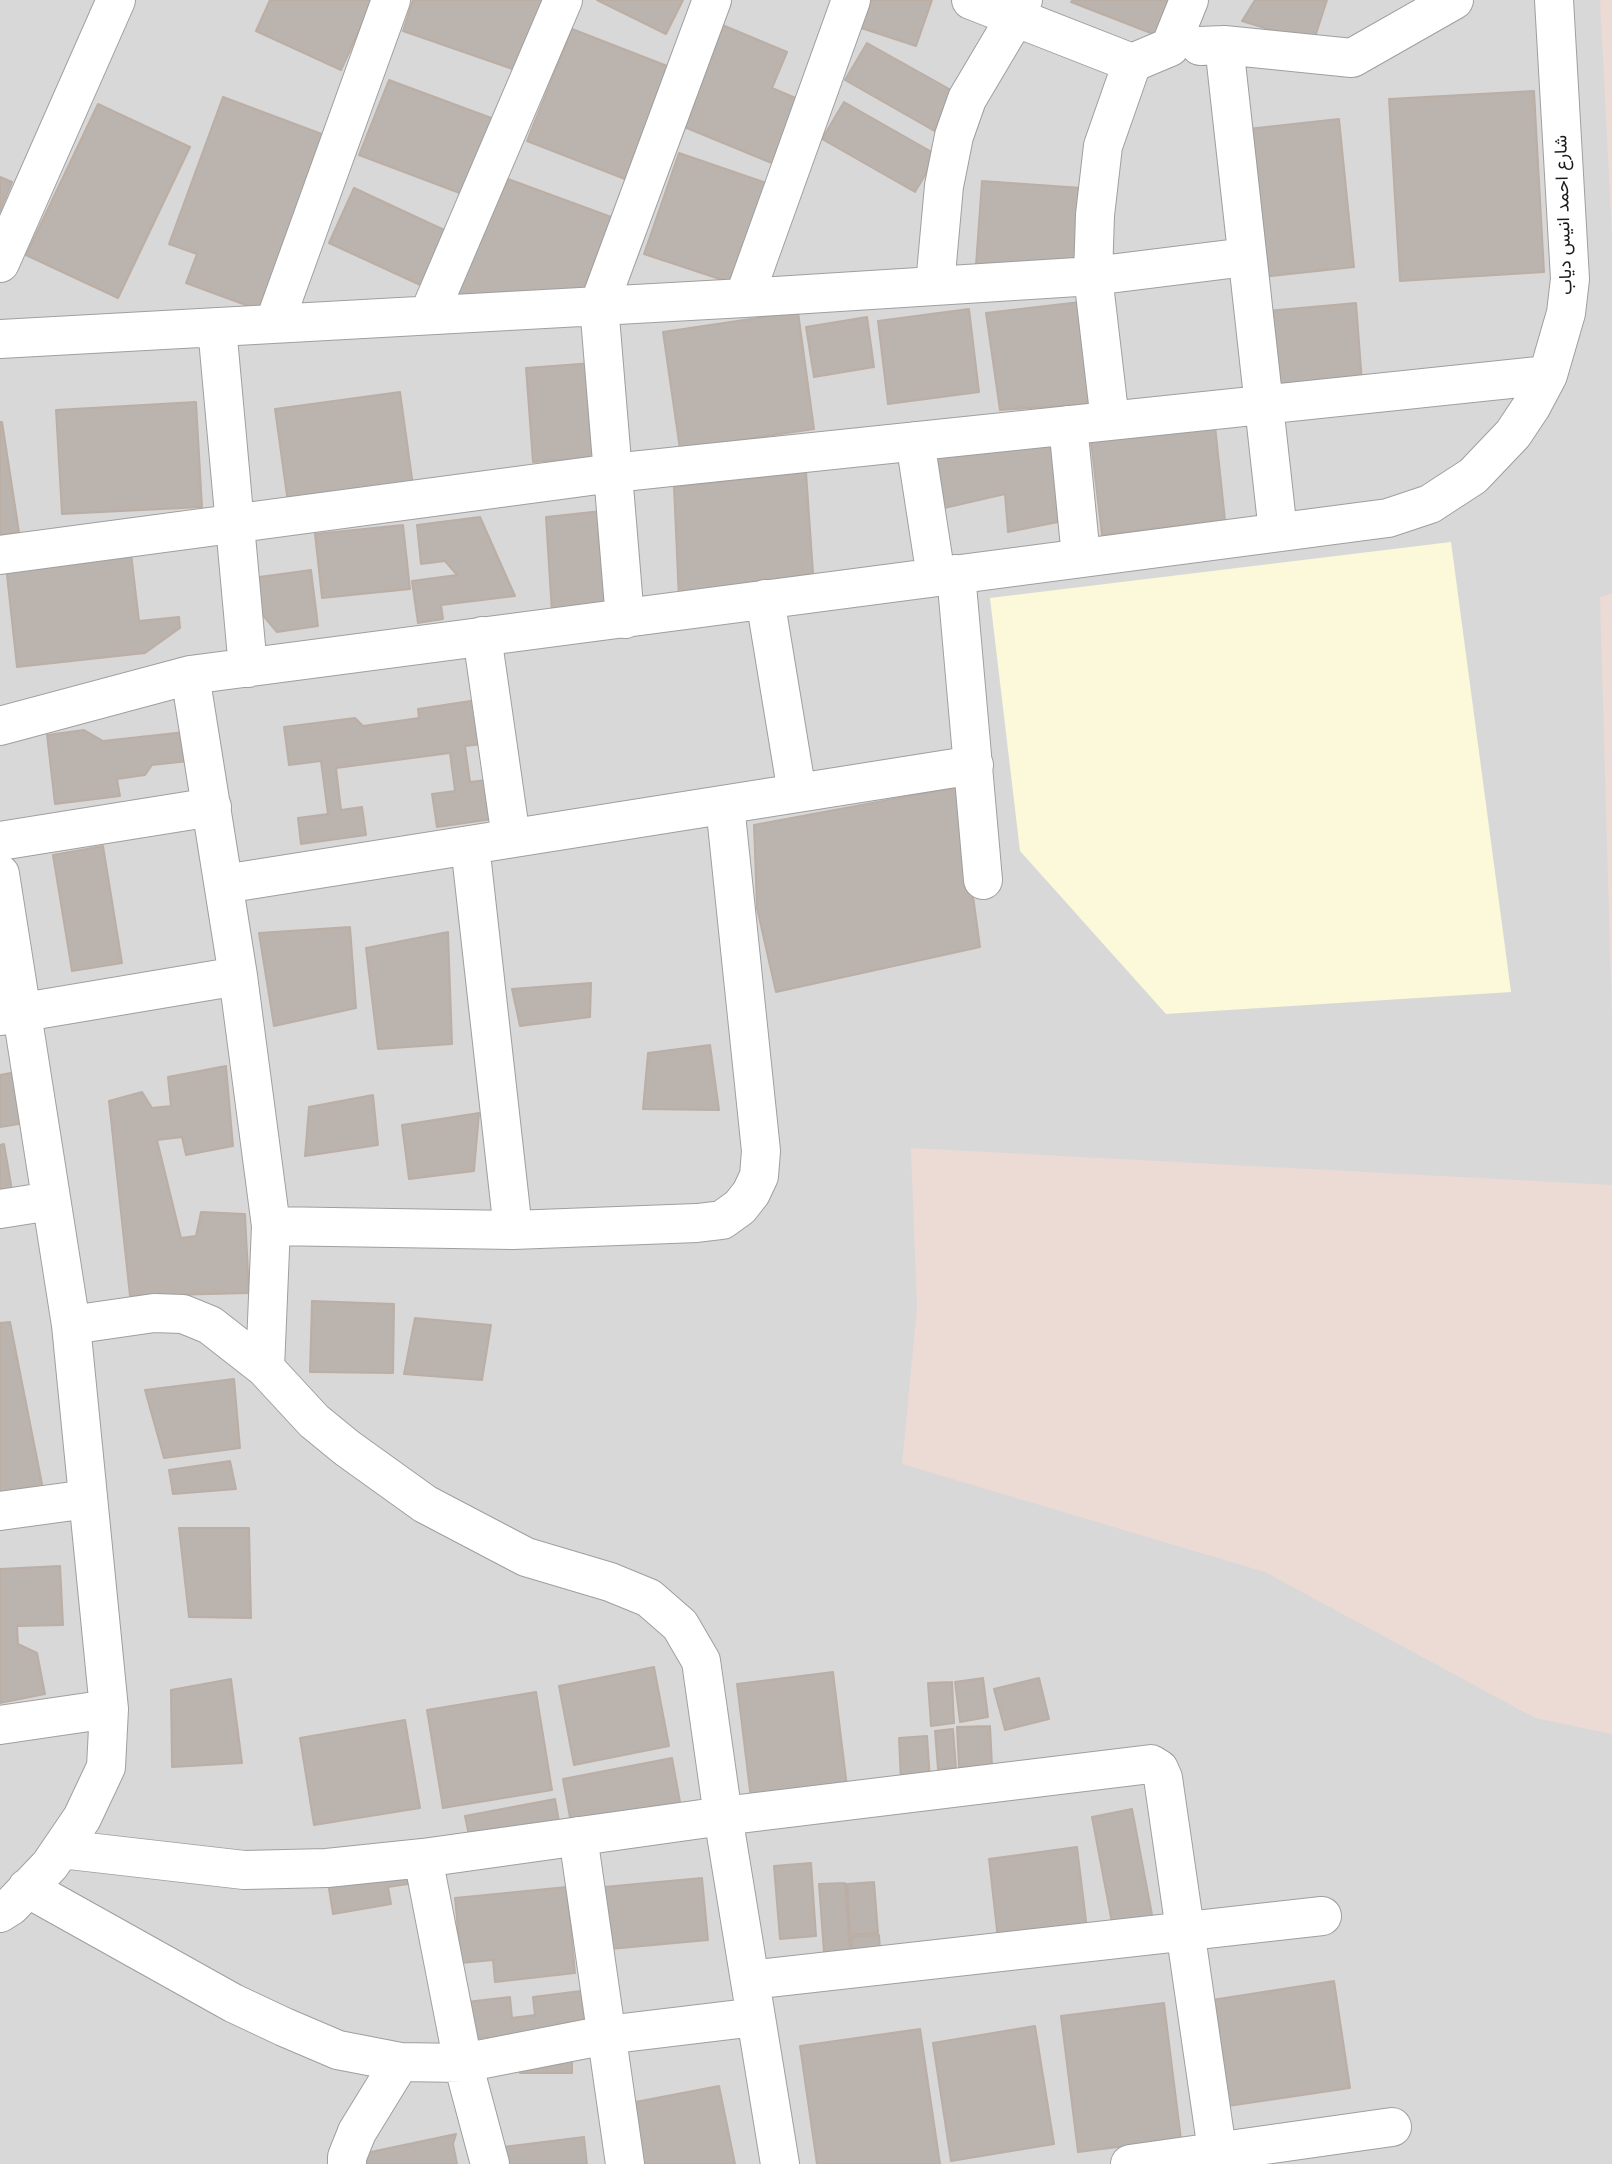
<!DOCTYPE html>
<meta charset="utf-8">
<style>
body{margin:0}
canvas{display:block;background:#ebe7e1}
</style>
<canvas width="1612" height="2164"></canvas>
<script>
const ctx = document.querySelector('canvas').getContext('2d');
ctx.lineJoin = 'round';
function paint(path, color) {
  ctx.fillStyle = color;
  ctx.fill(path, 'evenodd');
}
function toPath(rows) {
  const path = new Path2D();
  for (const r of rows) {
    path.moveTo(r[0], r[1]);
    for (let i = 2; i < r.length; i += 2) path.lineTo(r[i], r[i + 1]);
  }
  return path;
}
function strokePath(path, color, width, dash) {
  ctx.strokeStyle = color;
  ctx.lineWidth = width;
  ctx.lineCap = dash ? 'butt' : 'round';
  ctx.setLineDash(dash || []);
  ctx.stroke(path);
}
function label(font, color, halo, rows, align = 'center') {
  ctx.font = font + ' Helvetica,Vazirmatn,sans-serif';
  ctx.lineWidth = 5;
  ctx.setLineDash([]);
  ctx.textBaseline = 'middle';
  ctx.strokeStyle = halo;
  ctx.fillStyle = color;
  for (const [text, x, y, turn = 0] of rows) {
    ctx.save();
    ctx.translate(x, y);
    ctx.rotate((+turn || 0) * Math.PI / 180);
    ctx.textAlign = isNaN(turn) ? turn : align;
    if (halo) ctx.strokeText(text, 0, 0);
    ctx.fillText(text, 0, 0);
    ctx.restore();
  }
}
paint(toPath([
 [0,0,1612,0,1612,2164,0,2164]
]), '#d9d8d8');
paint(toPath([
 [1451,542,1511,992,1166,1014,1020,851,990,598]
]), '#fbf9da');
paint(toPath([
 [1600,0,1612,0,1612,235],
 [1612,593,1612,1019,1600,597],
 [911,1148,1612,1185,1612,1734,1535,1718,1265,1572,902,1464,917,1308]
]), '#ecdad5');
const building = toPath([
 [270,0,373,0,341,70,256,31,270,0],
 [413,0,553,0,527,74,403,31,413,0],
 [597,0,683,0,666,34,597,0],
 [864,0,932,0,916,46,855,26,864,0],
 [1073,0,1175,0,1161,37,1071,2,1073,0],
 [1255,0,1327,0,1313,43,1242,21,1255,0],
 [720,24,787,52,772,88,805,102,779,166,677,124,720,24],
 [572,29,675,69,630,181,527,141,572,29],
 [867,43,960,95,938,133,845,80,867,43],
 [389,80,494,119,465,195,359,155,389,80],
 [1534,91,1544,272,1400,281,1389,99,1534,91],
 [223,97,327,136,262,311,186,283,197,254,169,244,223,97],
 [844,102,937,155,915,192,822,139,844,102],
 [98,104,190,147,118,298,26,255,98,104],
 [1339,119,1354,267,1262,277,1248,129,1339,119],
 [679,153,775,186,741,286,644,254,679,153],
 [0,177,12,182,0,211,0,177],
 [508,179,614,218,587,293,450,302,508,179],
 [982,181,1096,189,1089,273,976,265,982,181],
 [354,188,455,235,429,289,329,243,354,188],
 [1080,302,1091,404,1000,410,986,313,1080,302],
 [1356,303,1362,382,1274,390,1267,311,1356,303],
 [969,309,979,392,888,404,878,321,969,309],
 [798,312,814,429,680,449,663,332,798,312],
 [867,317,874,367,814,377,806,327,867,317],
 [593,363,599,457,533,462,526,368,593,363],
 [400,392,414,493,289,510,275,409,400,392],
 [196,402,202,507,62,514,56,410,196,402],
 [0,422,2,422,19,532,0,535,0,422],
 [1215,426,1225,520,1102,535,1091,442,1215,426],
 [1056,441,1063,521,1008,532,1005,494,940,509,934,457,1056,441],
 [806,472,813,573,679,599,674,487,806,472],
 [602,511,608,607,552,613,546,517,602,511],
 [480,517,515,596,441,605,443,619,418,623,412,581,457,575,445,561,421,564,417,525,480,517],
 [403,525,410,589,322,598,315,534,403,525],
 [131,553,139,621,179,617,180,628,145,653,17,667,6,566,131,553],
 [311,570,318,626,277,632,256,607,252,578,311,570],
 [477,700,483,744,465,746,470,782,495,779,500,818,437,827,432,794,455,791,450,753,336,768,341,810,362,807,366,835,301,844,298,818,328,814,321,761,289,765,284,727,355,718,363,726,419,718,418,709,477,700],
 [84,730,103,741,185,732,189,761,152,765,145,775,117,779,120,796,55,804,47,735,84,730],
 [958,787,980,947,776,992,757,908,754,825,958,787],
 [103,846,122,963,72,971,53,855,103,846],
 [350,927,356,1008,274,1026,259,933,350,927],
 [448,932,452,1044,378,1049,366,948,448,932],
 [591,983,590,1017,520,1026,512,989,591,983],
 [710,1045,719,1110,643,1109,648,1053,710,1045],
 [226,1066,233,1146,186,1155,182,1137,157,1140,181,1238,196,1236,201,1212,245,1214,249,1293,130,1296,109,1101,142,1092,152,1108,171,1106,168,1077,226,1066],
 [16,1072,25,1123,0,1127,0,1075,16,1072],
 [373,1095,378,1145,305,1156,309,1107,373,1095],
 [479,1113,474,1171,409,1179,402,1125,479,1113],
 [4,1144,14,1202,0,1204,0,1145,4,1144],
 [312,1301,394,1304,393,1373,310,1372,312,1301],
 [415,1318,491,1325,482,1380,404,1374,415,1318],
 [10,1322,43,1489,0,1495,0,1323,10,1322],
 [234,1379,240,1448,164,1458,145,1390,234,1379],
 [230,1461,236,1489,173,1494,169,1470,230,1461],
 [179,1528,249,1528,251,1618,189,1617,179,1528],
 [60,1566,63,1625,17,1626,18,1644,37,1653,45,1694,0,1703,0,1569,60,1566],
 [654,1667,669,1746,574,1765,559,1686,654,1667],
 [833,1672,848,1795,752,1807,737,1684,833,1672],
 [983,1678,988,1717,960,1722,955,1682,983,1678],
 [1039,1678,1049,1719,1005,1730,994,1689,1039,1678],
 [231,1679,242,1763,172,1767,171,1690,231,1679],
 [952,1682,954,1723,931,1726,928,1683,952,1682],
 [536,1692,552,1790,443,1808,427,1710,536,1692],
 [405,1720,420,1808,314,1825,300,1738,405,1720],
 [990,1726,992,1766,959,1767,957,1727,990,1726],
 [953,1729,956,1768,938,1769,935,1731,953,1729],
 [927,1736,930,1780,901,1782,899,1738,927,1736],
 [672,1758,682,1813,573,1834,563,1779,672,1758],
 [555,1799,561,1833,472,1850,465,1816,555,1799],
 [1132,1809,1153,1920,1113,1928,1092,1817,1132,1809],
 [1077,1847,1087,1929,998,1939,989,1859,1077,1847],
 [405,1863,408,1884,388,1887,391,1904,333,1914,327,1876,405,1863],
 [811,1863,816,1936,780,1939,774,1866,811,1863],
 [702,1878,708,1940,599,1950,593,1888,702,1878],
 [874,1882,878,1933,850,1935,847,1884,874,1882],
 [845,1883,850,1950,824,1953,819,1884,845,1883],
 [567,1887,575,1973,495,1982,493,1960,461,1963,455,1898,567,1887],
 [879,1935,881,1965,853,1967,851,1937,879,1935],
 [1334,1981,1350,2088,1228,2106,1212,2000,1334,1981],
 [581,1991,586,2036,489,2052,488,2037,471,2039,467,2002,510,1997,512,2018,535,2015,533,1997,581,1991],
 [1164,2003,1181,2139,1078,2152,1061,2016,1164,2003],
 [1035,2026,1054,2144,951,2161,933,2043,1035,2026],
 [920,2029,940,2164,817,2164,800,2046,920,2029],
 [572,2052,572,2073,520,2073,519,2053,572,2052],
 [719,2086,735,2164,637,2164,625,2104,719,2086],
 [456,2134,453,2144,457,2164,348,2164,347,2157,456,2134],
 [584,2137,587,2164,489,2164,487,2149,584,2137]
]);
paint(building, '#bbb3ae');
strokePath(building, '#bbaea5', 2);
const street = toPath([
 [971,0,1132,63],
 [1224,45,1278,532],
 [1200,46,1224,45,1352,58,1454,0],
 [0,263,116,0],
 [935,285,944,186,954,136,967,99,1015,18,1023,0],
 [744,298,851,0],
 [429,314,563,0],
 [274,324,391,0],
 [217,327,248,668],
 [0,339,744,298,1093,276,1246,257],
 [1110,421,1093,276,1095,215,1103,146,1132,63,1170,47,1189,0],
 [1068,425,1081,557],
 [915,441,936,577],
 [0,555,613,473,1548,375],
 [956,574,983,880],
 [765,599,797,793],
 [625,619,599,305,712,0],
 [482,636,511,838],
 [190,675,238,976,271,1226,265,1368],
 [0,726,190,675,1388,518,1430,504,1473,476,1513,434,1531,407,1548,375,1566,313,1570,279,1554,0],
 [0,841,212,807],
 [470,845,513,1230],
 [0,874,71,1325,109,1709,106,1767,82,1818,50,1865,11,1906,0,1913],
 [224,884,974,765],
 [0,1016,238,976],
 [0,1209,51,1201],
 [271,1226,513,1230,697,1223,722,1220,740,1207,751,1193,759,1176,761,1151,725,805],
 [71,1325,154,1313,183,1314,210,1325,265,1368,314,1421,347,1448,425,1504,526,1557,610,1582,649,1598,680,1625,701,1661,723,1816,780,2164],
 [0,1511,88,1499],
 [0,1725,109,1709],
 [578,1836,625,2164],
 [61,1849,244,1870,327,1868,423,1858,723,1816,1151,1764,1159,1769,1163,1778,1219,2164],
 [423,1858,463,2063,490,2164],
 [27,1888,233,2003,284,2027,338,2050,400,2062,463,2063,606,2035,756,2017],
 [750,1980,1322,1916],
 [347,2164,347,2157,357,2132,400,2062],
 [1130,2164,1392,2127]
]);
strokePath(street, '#9f9f9f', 40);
strokePath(street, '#fff', 38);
label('18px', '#1b1b1b', '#fff', [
 ["شارع احمد انيس دياب",1564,215,-92]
]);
</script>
